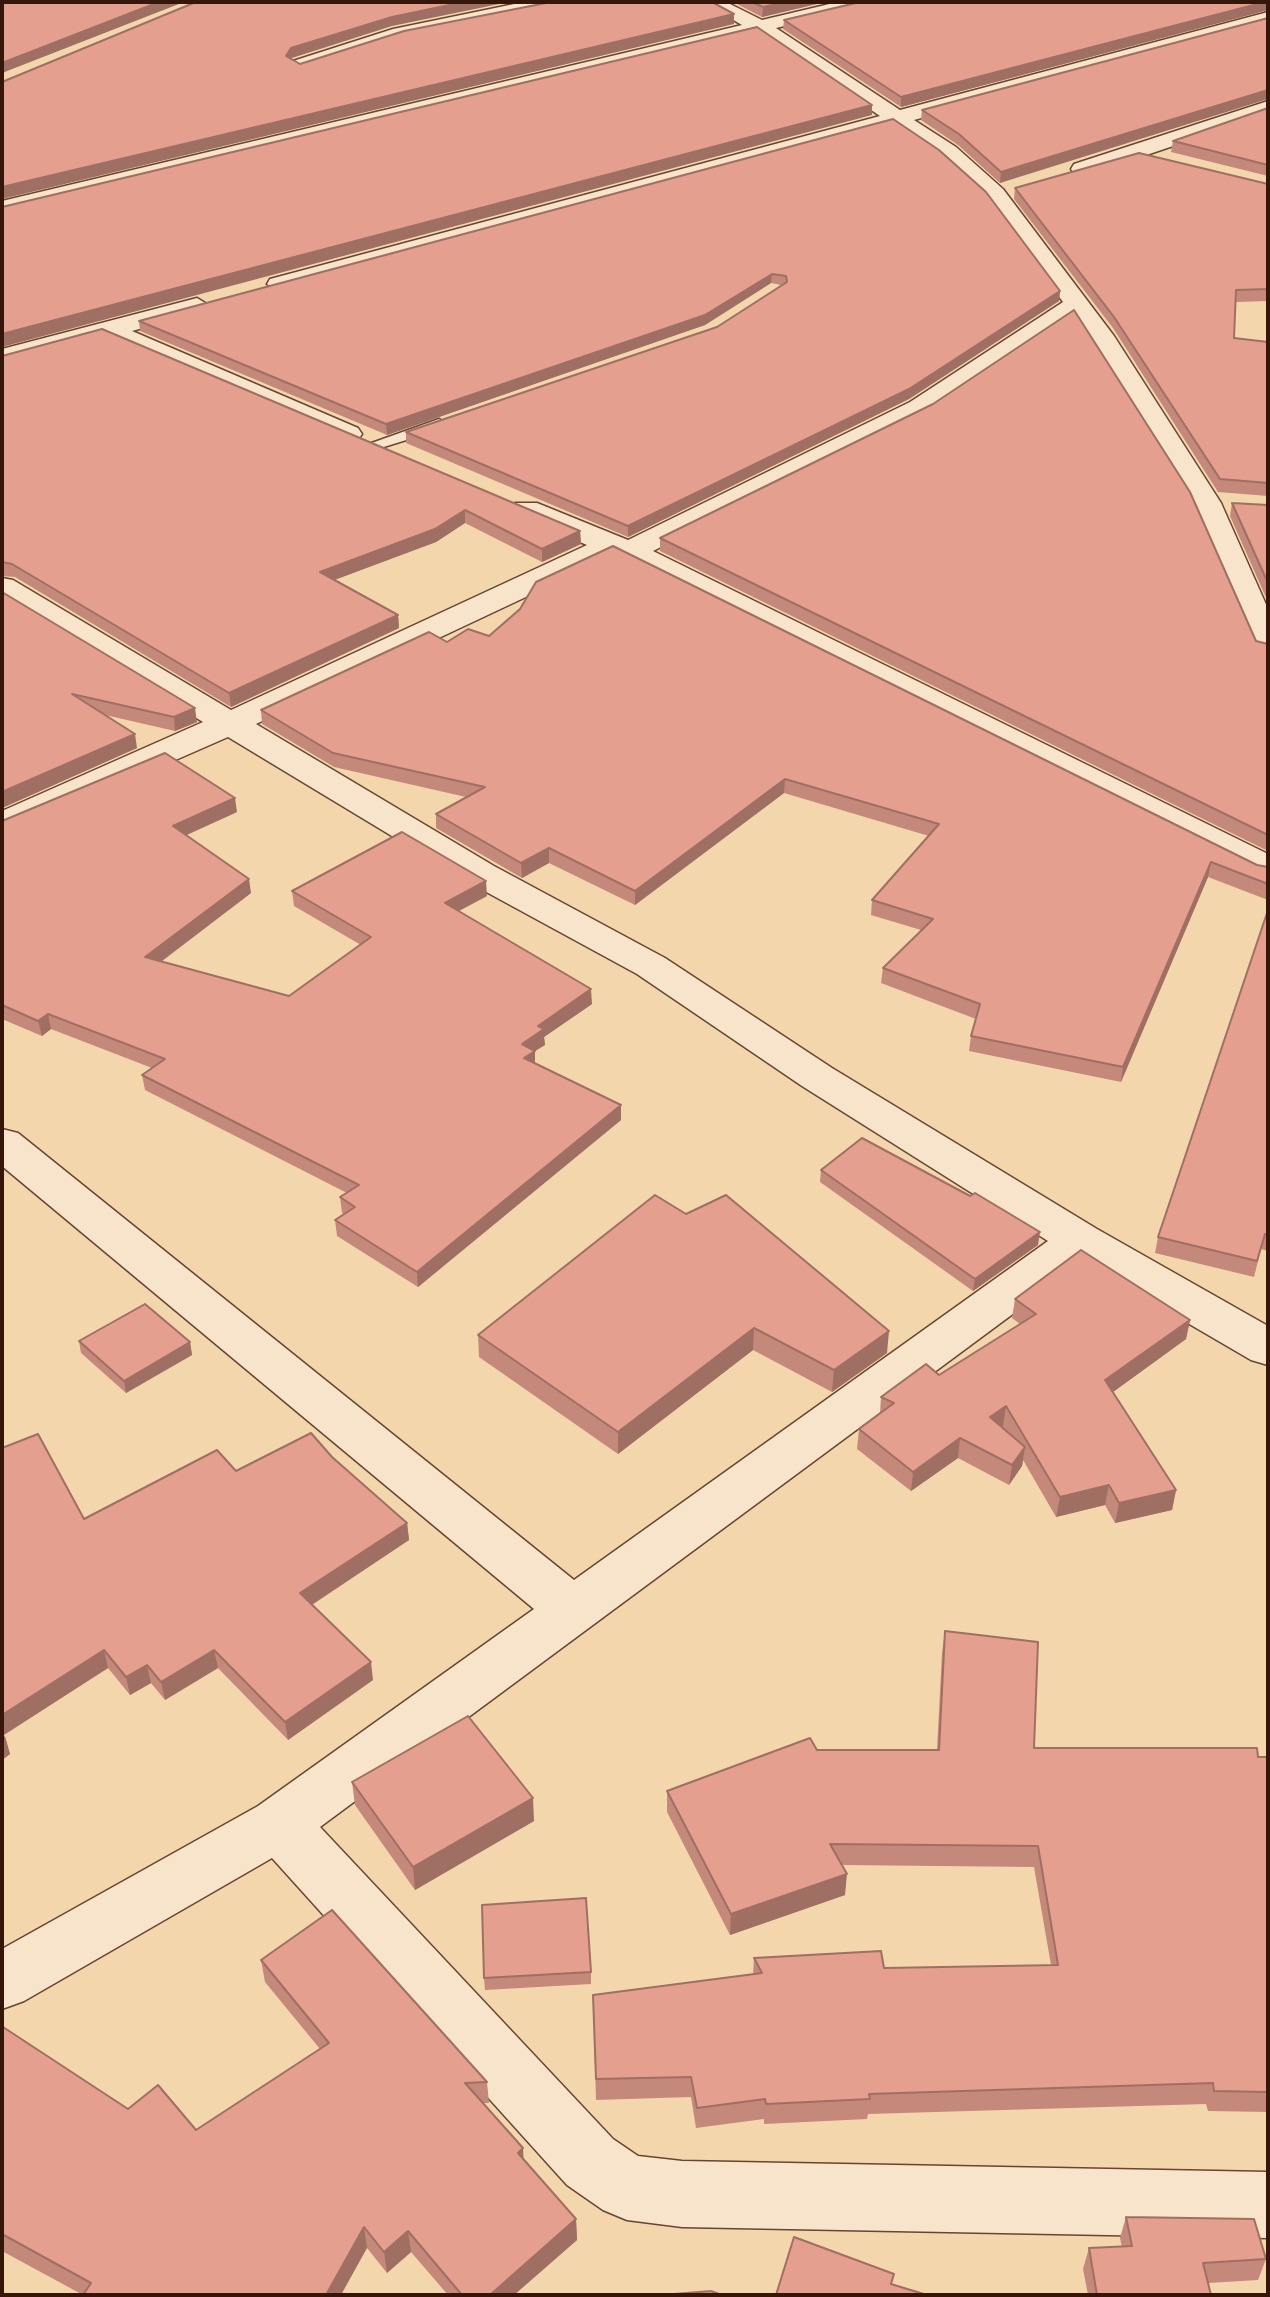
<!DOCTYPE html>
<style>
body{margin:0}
#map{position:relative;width:1270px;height:2297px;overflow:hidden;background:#f4d6ad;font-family:"IM FELL Double Pica",serif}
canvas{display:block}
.frame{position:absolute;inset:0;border:4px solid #351609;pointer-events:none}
</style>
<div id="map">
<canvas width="1270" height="2297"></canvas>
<div class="frame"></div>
</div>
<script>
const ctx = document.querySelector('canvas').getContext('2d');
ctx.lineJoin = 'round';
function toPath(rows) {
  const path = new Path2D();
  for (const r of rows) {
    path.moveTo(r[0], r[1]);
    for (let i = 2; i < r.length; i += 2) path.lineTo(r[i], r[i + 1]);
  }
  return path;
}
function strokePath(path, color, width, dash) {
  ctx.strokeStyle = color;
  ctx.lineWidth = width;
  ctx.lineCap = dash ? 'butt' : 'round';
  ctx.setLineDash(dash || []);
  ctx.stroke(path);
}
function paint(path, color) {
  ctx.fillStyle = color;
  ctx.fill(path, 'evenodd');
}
const service = toPath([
 [439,419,447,424,445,428,374,450,366,445,439,419]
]);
const minor = toPath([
 [524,2,561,2,552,8,404,38,300,71,290,65,293,61,393,29,524,2],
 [702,2,726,2,762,20,838,2,871,2,869,6,776,28,900,110,1268,12,1268,24,914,120,956,147,1003,189,1114,336,1221,503,1268,609,1268,656,1256,653,1252,646,1191,503,1074,317,930,414,653,551,1268,854,1268,880,1255,877,613,556,256,724,494,866,665,958,832,1068,1097,1229,1268,1326,1268,1365,1251,1360,1083,1262,320,1827,613,2139,638,2156,682,2161,1268,2172,1268,2238,682,2227,627,2220,603,2210,567,2185,272,1858,24,2001,2,2009,2,1949,258,1806,534,1609,2,1166,2,1129,18,1133,574,1580,1048,1241,802,1086,637,974,468,882,228,737,2,836,2,811,203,722,2,600,2,578,13,580,231,710,587,545,515,515,511,509,515,503,537,503,628,540,910,402,1063,302,987,199,940,157,894,125,288,289,279,291,267,284,270,279,880,116,757,33,2,215,2,201,742,25,702,2],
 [1268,101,1268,114,1090,174,1074,174,1071,169,1074,164,1268,101],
 [197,298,210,306,206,311,132,331,358,428,362,434,358,440,338,440,105,338,2,365,2,349,197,298]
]);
strokePath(service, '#654632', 3);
strokePath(minor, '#654632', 3);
paint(service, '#f8e4ca');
paint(minor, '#f8e4ca');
paint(toPath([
 [733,2,825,2,762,17],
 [1268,2,1268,10,901,107,783,29,784,20],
 [1268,18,1000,183,958,145,921,120,922,110],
 [1268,108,1268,176,1171,152,1173,141],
 [893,119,1060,291,1059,301,909,399,628,537,406,443,406,432,717,327,781,285,771,283,705,325,387,435,140,331,139,321],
 [1268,184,1268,301,1236,302,1234,338,1268,342,1268,496,1218,492,1113,328,1014,199,1015,188],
 [2,356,580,531,581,544,542,562,465,523,436,542,334,580,398,615,399,628,231,707,15,577,2,576],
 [1232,503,1268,505,1268,602,1230,516],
 [660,538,1268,644,1268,851,660,551],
 [2,592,197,722,175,731,105,715,137,748,2,808],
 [489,636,1257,865,1268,867,1268,900,1208,877,1121,1082,969,1051,971,1036,976,1019,881,983,883,968,921,930,871,915,872,900,929,836,784,793,635,905,549,863,522,878,436,828,436,814,466,797,334,767,262,724,261,710,447,642],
 [237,812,187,835,251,893,161,962,289,996,361,945,294,906,292,891,487,896,458,911,592,1004,544,1037,545,1045,535,1051,535,1063,621,1120,418,1287,337,1236,335,1220,344,1214,342,1213,340,1197,347,1193,145,1090,142,1075,152,1068,51,1029,42,1036,2,1019,2,821],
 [1268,910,1268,1251,1261,1249,1254,1277,1155,1253,1158,1237],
 [821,1170,970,1196,1038,1245,973,1291,820,1182],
 [655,1195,887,1353,832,1392,753,1350,618,1454,479,1357,478,1335],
 [1015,1299,1190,1320,1186,1339,1113,1392,1176,1490,1172,1510,1115,1523,1105,1505,1056,1517,1023,1460,1022,1466,1009,1485,958,1458,911,1491,857,1449,859,1429,880,1413,881,1397,939,1375,1020,1324,1012,1318],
 [79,1341,190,1342,192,1355,126,1393,81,1353],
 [2,1448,84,1519,236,1471,332,1457,407,1523,409,1540,312,1605,373,1680,288,1740,218,1668,165,1700,151,1683,130,1695,108,1668,4,1735,10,1754,2,1760],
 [945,1631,1034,1748,1268,1757,1268,2112,1208,2111,1206,2104,868,2114,867,2119,764,2124,764,2119,696,2128,691,2097,596,2100,593,1995,753,1974,754,1958,884,1968,1051,1965,1034,1867,842,1865,845,1895,730,1935,667,1812,667,1791,817,1750,937,1750,942,1653],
 [352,1782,534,1821,415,1890,355,1805],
 [261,1960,487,2082,489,2103,483,2103,524,2159,576,2219,577,2240,514,2295,448,2295,411,2252,387,2273,367,2248,83,2295,2,2251,2,2028,128,2109,196,2130,320,2049,265,1982],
 [591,1972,591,1984,485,1990,484,1978],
 [1126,2217,1266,2259,1258,2280,1208,2283,1211,2295,1088,2295,1083,2269,1089,2248,1122,2247,1120,2238]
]), '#c4897a');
paint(toPath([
 [159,2,184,2,2,73,2,63],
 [464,2,509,2,392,26,292,58,287,66,286,56,291,48,392,17],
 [786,2,825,2,762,17,763,7],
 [1265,2,1268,2,1268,10,901,107,901,97],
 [734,14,734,24,2,199,2,187],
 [1268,90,1268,99,1000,183,1001,172],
 [872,105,872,115,2,347,2,334],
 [772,274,771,283,705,325,387,435,386,424],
 [1060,291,1059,301,909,399,628,537,628,526],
 [465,510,465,523,436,542,321,585,320,572],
 [580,531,581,544,542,562,542,549],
 [398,615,399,628,231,707,229,693],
 [195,708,197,722,175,731,174,717],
 [135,734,137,748,2,808,2,792],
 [785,779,784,793,635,905,635,891],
 [235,798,237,812,175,840,173,826],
 [549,848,549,863,522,878,521,863],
 [1211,862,1208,877,1121,1082,1123,1067],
 [249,879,251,893,147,972,145,957],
 [486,881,487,896,446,918,445,903],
 [591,989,592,1004,544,1037,545,1045,535,1051,535,1066,524,1073,522,1044,538,1026],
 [48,1014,51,1029,42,1036,38,1021],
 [621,1105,621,1120,418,1287,417,1272],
 [1040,1232,1038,1245,973,1291,975,1279],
 [1190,1320,1186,1339,1102,1400,1105,1380],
 [754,1328,753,1350,618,1454,618,1432],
 [889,1331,887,1353,832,1392,834,1370],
 [190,1342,192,1355,126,1393,124,1381],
 [1006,1406,1003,1426,987,1437,990,1417],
 [960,1438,958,1458,911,1491,913,1472],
 [1025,1447,1022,1466,1009,1485,1012,1465],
 [1109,1485,1105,1505,1056,1517,1060,1497],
 [1176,1490,1172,1510,1115,1523,1119,1503],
 [407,1523,409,1540,302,1611,300,1593],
 [104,1650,108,1668,2,1736,2,1715],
 [214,1650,218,1668,165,1700,161,1682],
 [371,1662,373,1680,288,1740,285,1722],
 [147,1665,151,1683,130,1695,126,1677],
 [5,1736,10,1754,2,1760,2,1739],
 [533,1798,534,1821,415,1890,413,1867],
 [847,1874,845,1895,730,1935,731,1914],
 [523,2148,524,2169,518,2153],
 [576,2219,577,2240,514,2295,490,2295],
 [364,2227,367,2248,341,2295,326,2295],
 [408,2231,411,2252,387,2273,384,2252]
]), '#a06f63');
const building = toPath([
 [2,2,159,2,2,63,2,2],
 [196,2,464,2,392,17,291,48,286,56,300,64,404,31,551,2,712,2,734,14,2,187,2,82,196,2],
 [752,2,786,2,763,7,752,2],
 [860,2,1265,2,901,97,784,20,860,2],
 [1268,18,1268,90,1001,172,959,134,922,110,1268,18],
 [757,27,872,105,2,334,2,207,757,27],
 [1268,108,1268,165,1173,141,1268,108],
 [893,119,939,150,986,192,1060,291,909,389,628,526,406,432,717,327,787,282,786,276,772,274,705,315,386,424,139,321,893,119],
 [1139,153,1268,184,1268,289,1236,290,1234,338,1268,342,1268,483,1220,479,1114,317,1015,188,1139,153],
 [1074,310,1190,492,1256,641,1268,644,1268,835,660,538,933,404,1074,310],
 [102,329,580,531,542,549,465,510,435,529,320,572,398,615,229,693,12,564,2,562,2,356,102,329],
 [1232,503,1268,505,1268,583,1232,503],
 [613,546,1257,865,1268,867,1268,884,1211,862,1123,1067,971,1036,980,1004,883,968,933,919,872,900,939,824,785,779,635,891,549,848,521,863,436,814,485,787,333,753,261,710,429,632,447,642,468,629,489,636,520,609,536,582,613,546],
 [2,592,195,708,174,717,72,694,135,734,2,792,2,592],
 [165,753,235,798,173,826,249,879,145,957,289,996,371,937,292,891,402,832,486,881,445,903,591,989,538,1026,544,1029,522,1044,535,1051,524,1058,621,1105,417,1272,335,1220,355,1207,340,1197,359,1185,142,1075,165,1059,48,1014,38,1021,2,1005,2,821,165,753],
 [1268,910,1268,1234,1265,1234,1257,1261,1158,1237,1268,910],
 [862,1138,970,1196,975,1193,1040,1232,975,1279,821,1170,862,1138],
 [655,1195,686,1214,726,1195,889,1331,834,1370,754,1328,618,1432,478,1335,655,1195],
 [1081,1250,1190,1320,1105,1380,1176,1490,1119,1503,1109,1485,1060,1497,1006,1406,990,1417,1025,1447,1012,1465,960,1438,913,1472,859,1429,894,1403,881,1397,926,1364,939,1375,1036,1314,1015,1299,1081,1250],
 [145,1304,190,1342,124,1381,79,1341,145,1304],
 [311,1433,332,1457,407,1523,300,1593,371,1662,285,1722,214,1650,161,1682,147,1665,126,1677,104,1650,2,1715,2,1448,38,1434,84,1519,217,1450,236,1471,311,1433],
 [945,1631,1038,1642,1034,1748,1257,1748,1258,1757,1268,1757,1268,2092,1214,2091,1213,2083,869,2094,870,2099,766,2104,765,2099,697,2108,691,2077,596,2079,593,1995,762,1973,754,1958,881,1951,884,1968,1058,1965,1038,1846,830,1844,847,1874,731,1914,667,1791,810,1738,817,1750,939,1750,945,1631],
 [468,1716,533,1798,413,1867,352,1782,468,1716],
 [586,1898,591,1972,484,1978,482,1905,586,1898],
 [332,1910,487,2082,465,2083,523,2148,518,2153,576,2219,490,2295,462,2295,408,2231,384,2252,364,2227,326,2295,83,2295,91,2283,2,2234,3,2027,128,2109,158,2085,196,2130,329,2043,261,1960,332,1910],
 [1126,2217,1254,2219,1266,2259,1203,2263,1211,2295,1097,2295,1089,2248,1132,2246,1126,2217],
 [794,2237,894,2274,891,2284,927,2295,776,2295,794,2237],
 [711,2291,722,2295,662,2295,711,2291]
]);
paint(building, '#e49f8e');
strokePath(building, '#a06f63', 2);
</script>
